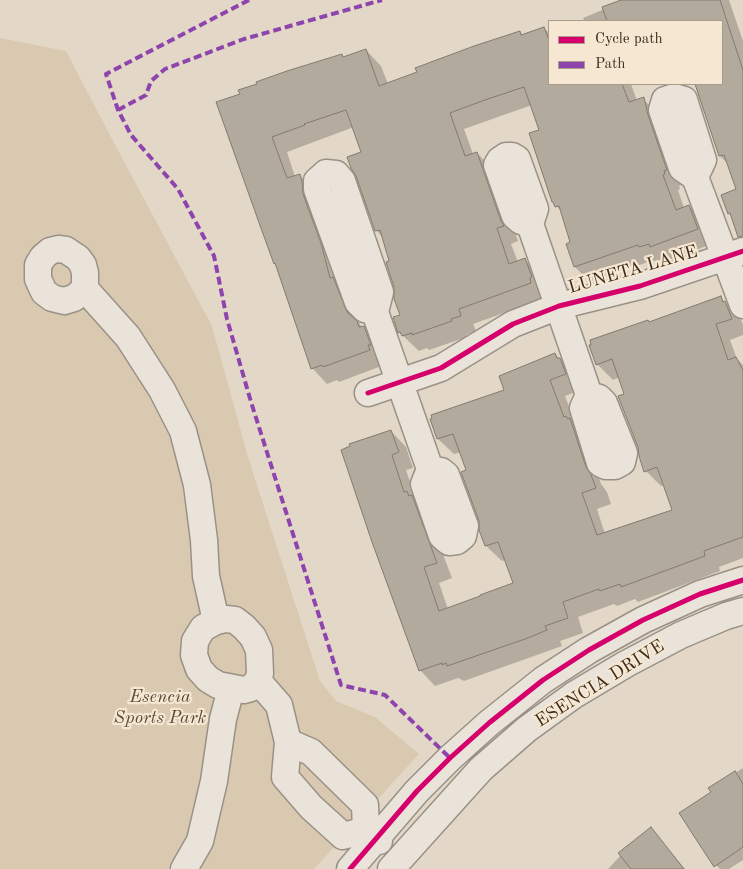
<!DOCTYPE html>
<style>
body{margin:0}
#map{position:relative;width:743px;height:869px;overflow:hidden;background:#e3d8c7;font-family:"Old Standard TT",serif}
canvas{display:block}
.legend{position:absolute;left:548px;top:20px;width:175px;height:65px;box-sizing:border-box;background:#f5e7d2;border:1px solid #ab9c8a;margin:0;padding:6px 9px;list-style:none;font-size:15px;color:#3d2c1d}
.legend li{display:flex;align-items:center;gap:10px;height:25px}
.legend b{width:25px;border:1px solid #ab9c8a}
</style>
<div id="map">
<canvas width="743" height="869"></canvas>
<ul class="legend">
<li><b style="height:6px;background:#d6006c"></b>Cycle path</li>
<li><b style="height:6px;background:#8e44ad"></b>Path</li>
</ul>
</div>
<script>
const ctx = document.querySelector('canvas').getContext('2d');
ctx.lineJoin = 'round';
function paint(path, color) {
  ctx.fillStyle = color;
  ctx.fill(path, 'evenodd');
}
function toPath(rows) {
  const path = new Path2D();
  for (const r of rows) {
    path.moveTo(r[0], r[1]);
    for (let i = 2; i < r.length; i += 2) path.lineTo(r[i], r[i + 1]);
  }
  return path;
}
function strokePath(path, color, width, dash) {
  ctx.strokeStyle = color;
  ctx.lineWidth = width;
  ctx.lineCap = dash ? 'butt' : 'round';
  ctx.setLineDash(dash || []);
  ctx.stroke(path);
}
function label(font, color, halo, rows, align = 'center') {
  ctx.font = font + ' "Old Standard TT",serif';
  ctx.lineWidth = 4.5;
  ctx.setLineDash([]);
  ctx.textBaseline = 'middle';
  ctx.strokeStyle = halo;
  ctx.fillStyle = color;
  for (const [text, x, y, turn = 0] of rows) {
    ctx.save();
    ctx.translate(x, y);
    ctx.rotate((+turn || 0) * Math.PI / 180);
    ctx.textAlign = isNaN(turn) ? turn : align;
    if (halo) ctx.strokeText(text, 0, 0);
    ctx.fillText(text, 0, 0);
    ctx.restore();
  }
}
paint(toPath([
 [0,38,66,51,112,139,212,326,248,457,320,681,336,701,375,717,419,754,314,869,0,869]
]), '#dac9b1');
paint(toPath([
 [626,0,729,0,743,41,743,228,729,213,738,190,729,165,720,156,696,84,722,84,722,21,582,21,584,20,583,18],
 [544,28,549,33,549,84,631,84,637,101,643,99,658,114,663,131,681,185,679,186,680,189,678,190,684,208,689,206,704,222,712,244,666,261,664,259,655,262,654,260,590,282,575,267,572,243,563,213,553,202,541,130,532,105,464,129,473,154,477,153,492,168,518,241,511,244,518,262,525,260,540,275,546,298,473,324,476,331,466,335,467,337,429,350,427,348,419,351,399,332,401,316,391,262,383,238,376,230,363,153,354,127,287,152,295,177,299,175,314,190,348,294,361,327,379,344,384,365,339,382,337,380,327,384,312,368,241,94,366,50,381,66,388,84,520,32,523,36],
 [721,298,740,317,743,325,743,335,730,340,737,359,743,365,743,558,719,567,720,571,638,602,635,599,617,606,614,604,578,617,583,633,560,641,562,646,464,681,458,678,435,686,420,670,342,450,391,431,406,447,413,468,406,470,417,502,427,512,452,578,439,583,448,609,514,584,506,560,502,561,486,546,481,530,480,521,468,471,461,452,454,454,438,439,432,420,506,390,555,354,575,374,581,390,565,396,576,425,585,434,601,484,607,492,611,504,597,509,605,534,674,511,665,485,661,486,646,471,626,395,620,377,613,380,597,364,649,323],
 [743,768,743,860,729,869,720,869,713,862,712,793,710,788],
 [651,829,685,869,608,869,621,855]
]), '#0003');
const building = toPath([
 [621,0,720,0,743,70,743,236,738,237,730,213,728,214,721,195,736,189,724,155,719,156,695,84,722,84,722,21,607,21,602,7,621,0],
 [544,27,549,40,549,84,622,84,629,102,644,97,648,115,667,170,664,171,665,174,663,175,676,210,689,205,698,229,650,247,649,244,639,247,638,245,574,267,566,244,570,242,559,206,555,207,553,202,552,202,529,133,539,130,524,87,482,101,450,113,465,156,477,152,501,221,504,226,497,228,509,264,525,258,532,277,530,278,531,283,459,309,461,316,451,319,452,321,412,335,412,333,402,336,400,332,398,333,393,317,400,315,394,299,394,287,386,262,389,261,380,230,375,231,356,176,351,168,347,157,361,152,346,110,304,124,305,125,272,137,287,178,300,174,302,181,303,194,321,243,330,278,333,277,347,312,357,321,359,327,364,326,371,345,368,345,370,350,323,367,322,365,311,369,275,263,274,264,262,231,216,102,240,94,238,90,257,84,256,82,287,71,342,54,343,57,366,49,379,86,417,72,415,68,474,46,520,31,521,35,544,27],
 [721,296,723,302,725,301,732,319,716,324,728,360,736,357,743,370,743,537,704,551,705,556,651,576,621,587,620,584,600,591,599,589,563,602,568,618,545,626,547,630,528,638,447,666,446,663,442,665,442,663,419,671,372,542,341,450,350,446,349,444,391,430,399,452,392,455,404,492,407,491,409,496,412,495,437,563,424,567,439,611,480,596,480,595,513,583,498,542,485,546,479,530,479,521,461,472,466,470,453,434,437,439,430,419,432,418,431,415,504,390,499,376,555,353,557,358,560,358,566,374,550,380,564,417,566,416,568,419,570,418,586,467,591,475,596,488,582,493,597,535,672,510,657,467,644,472,639,456,638,447,618,396,624,394,612,359,596,365,589,345,591,345,590,340,648,320,649,322,721,296],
 [735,771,743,784,743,847,714,867,679,813,711,792,708,788,735,771],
 [651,827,684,869,631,869,618,853,651,827]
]);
paint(building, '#b3aa9e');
strokePath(building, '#827a6f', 1);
const minor = toPath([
 [695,177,682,168,662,110,665,100,674,97,684,100,703,160,695,177,743,305],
 [530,224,521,221,515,216,497,165,500,160,506,156,512,156,517,159,535,209,530,224,589,395,583,408,600,463,606,466,615,466,622,462,624,453,604,403,599,398,589,395],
 [85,289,74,298,64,301,52,298,44,292,38,279,38,265,43,257,50,251,58,249,66,250,78,258,83,265,85,273,85,289,128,337,162,390,183,431,197,485,204,540,206,576,216,621],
 [375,312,365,309,358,302,317,189,317,181,326,173,336,174,342,181,380,292,375,312,430,469,424,484,442,536,449,542,457,541,463,536,465,526,446,475,441,471,430,469],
 [368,393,441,368,513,324,559,306,640,286,743,251],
 [226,619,235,620,244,627,253,637,259,650,260,673,258,681,251,688,244,690,218,685,208,679,199,669,194,655,195,641,203,628,216,621,226,619],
 [258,681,279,705,288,742,285,777,311,807,343,836,366,830],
 [288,742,311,752,365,805,366,830,379,841],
 [184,869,200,841,214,781,223,719,231,689],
 [350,869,417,791,450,758,489,723,543,680,589,650,643,620,700,594,743,580],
 [391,869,481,769,527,729,574,695,626,664,681,635,726,616,743,611]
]);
strokePath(minor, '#9a9186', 29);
strokePath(minor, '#e9e3da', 26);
strokePath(toPath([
 [249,0,106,74,118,110,131,135,178,189,214,256,227,319,251,402,341,685,385,695,450,758],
 [118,110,146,95,151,81,165,69,244,39,382,0]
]), '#8e44ad', 4, [8, 4]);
strokePath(toPath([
 [368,393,441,368,513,324,559,306,640,286,743,251],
 [350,869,417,791,450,758,489,723,543,680,589,650,643,620,700,594,743,580]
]), '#d6006c', 5);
label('18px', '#3d2c1d', '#f5e7d2', [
 ["LUNETA LANE",633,270,-16],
 ["ESENCIA DRIVE",600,684,-32]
]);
label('italic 18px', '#5b4937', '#f5e7d2', [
 ["Esencia",160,697],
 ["Sports Park",160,718]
]);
</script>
